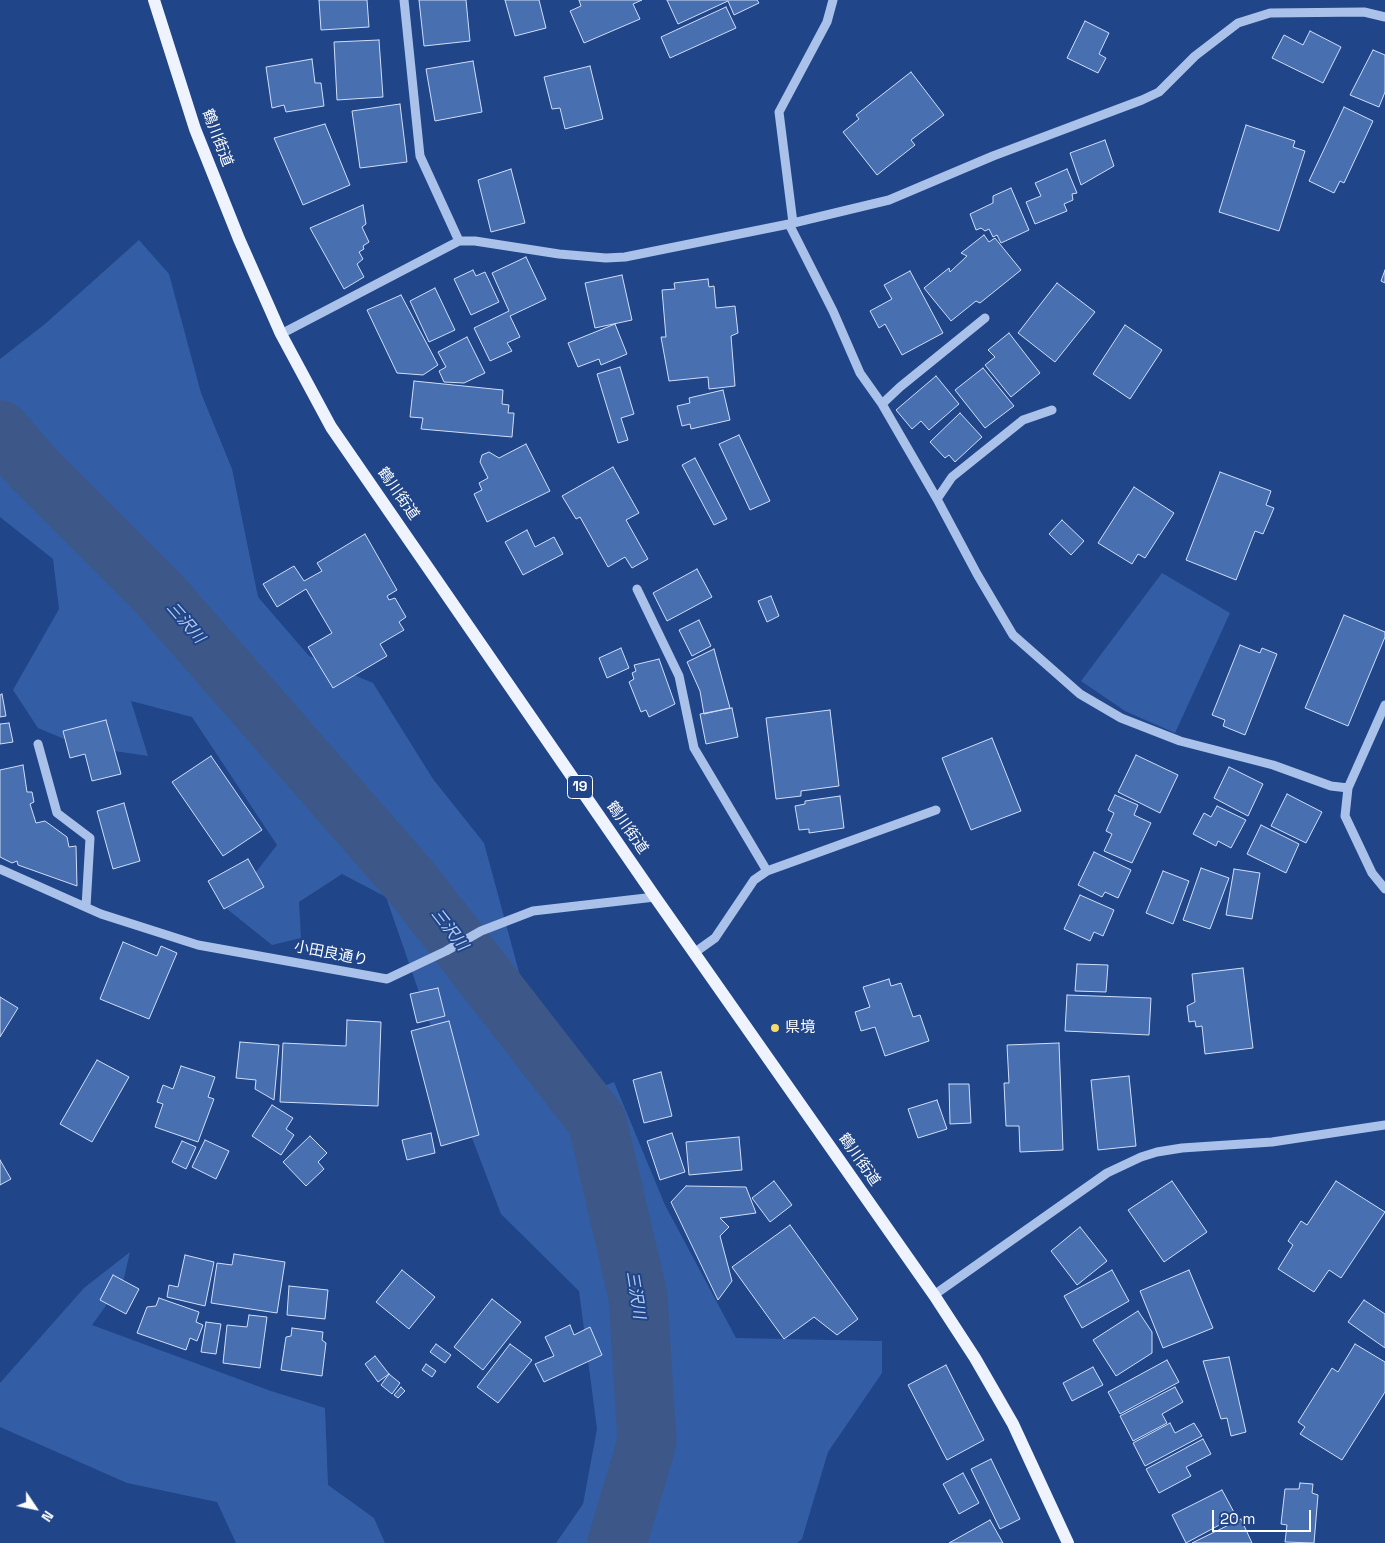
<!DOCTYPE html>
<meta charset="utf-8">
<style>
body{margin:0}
#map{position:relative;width:1385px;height:1543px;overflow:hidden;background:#204588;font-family:"Space Grotesk",sans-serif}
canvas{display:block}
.north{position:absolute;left:10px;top:1483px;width:50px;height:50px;-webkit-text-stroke:4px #204588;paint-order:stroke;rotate:124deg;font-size:14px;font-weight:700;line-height:20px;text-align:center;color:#fff}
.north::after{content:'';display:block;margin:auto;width:18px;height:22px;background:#fff;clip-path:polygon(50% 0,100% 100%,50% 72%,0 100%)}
.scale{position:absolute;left:1212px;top:1510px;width:99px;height:22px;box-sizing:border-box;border:2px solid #fff;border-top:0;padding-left:6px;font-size:15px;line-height:18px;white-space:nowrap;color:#fff;-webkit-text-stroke:4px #204588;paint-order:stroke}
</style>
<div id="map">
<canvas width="1385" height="1543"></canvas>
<div class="north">N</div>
<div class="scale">20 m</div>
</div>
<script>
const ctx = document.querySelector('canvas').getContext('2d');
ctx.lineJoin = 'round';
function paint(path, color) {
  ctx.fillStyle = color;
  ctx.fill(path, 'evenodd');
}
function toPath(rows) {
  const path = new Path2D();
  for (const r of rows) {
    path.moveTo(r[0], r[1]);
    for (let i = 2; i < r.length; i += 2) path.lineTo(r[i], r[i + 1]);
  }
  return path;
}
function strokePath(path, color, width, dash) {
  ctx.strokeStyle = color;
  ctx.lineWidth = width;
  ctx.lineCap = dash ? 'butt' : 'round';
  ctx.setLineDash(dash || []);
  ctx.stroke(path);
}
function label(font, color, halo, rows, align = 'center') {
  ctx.font = font + ' "Space Grotesk","Noto Sans JP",sans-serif';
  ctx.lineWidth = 4;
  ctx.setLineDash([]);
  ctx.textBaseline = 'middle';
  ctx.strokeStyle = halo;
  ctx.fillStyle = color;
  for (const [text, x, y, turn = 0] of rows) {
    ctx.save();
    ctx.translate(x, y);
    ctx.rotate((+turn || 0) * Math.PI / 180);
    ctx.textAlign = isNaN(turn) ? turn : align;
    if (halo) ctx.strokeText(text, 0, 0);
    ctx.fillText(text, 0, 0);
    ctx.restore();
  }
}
paint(toPath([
 [139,240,169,274,201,393,232,469,258,597,309,656,373,683,433,779,484,843,555,1105,614,1082,665,1205,736,1338,882,1341,882,1373,828,1452,802,1539,797,1543,556,1543,583,1504,597,1429,579,1291,501,1214,446,1070,386,897,342,874,299,902,301,938,272,945,227,909,277,845,192,717,131,701,148,756,81,746,38,728,13,690,59,609,53,559,0,517,0,359,45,324],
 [1162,573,1230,613,1175,733,1125,711,1081,681],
 [130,1252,123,1282,92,1325,271,1391,325,1408,328,1485,374,1518,385,1543,236,1543,217,1502,127,1483,0,1427,0,1383,84,1288]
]), '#335ea5');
strokePath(toPath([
 [0,430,34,469,160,595,412,883,597,1121,638,1296,647,1442,617,1543]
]), '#3c5788', 59);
const building = toPath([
 [319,0,367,0,369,27,321,30,319,0],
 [419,0,466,0,470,41,424,46,419,0],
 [505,0,539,0,546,28,515,36,505,0],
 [579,0,642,0,633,4,640,19,584,43,570,11,581,6,579,0],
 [667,0,757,0,759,3,734,15,728,1,678,24,667,0],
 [726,7,736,28,670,58,661,37,726,7],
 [1085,21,1109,33,1099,54,1106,58,1098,73,1067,58,1085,21],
 [1310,31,1341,47,1323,83,1272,58,1284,35,1303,45,1310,31],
 [379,40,383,97,337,100,334,42,379,40],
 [1373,50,1385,55,1385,92,1379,107,1350,95,1373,50],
 [312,59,315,83,321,83,324,106,286,112,284,105,272,108,266,67,312,59],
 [473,61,482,112,435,121,426,69,473,61],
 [590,66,603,119,565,129,560,108,552,109,544,77,590,66],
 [911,72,944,115,911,140,915,145,877,175,843,132,859,119,856,115,911,72],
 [400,104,407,162,360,168,352,111,400,104],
 [1344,107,1373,121,1344,183,1340,181,1334,193,1309,181,1344,107],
 [325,124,350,185,303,205,274,138,325,124],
 [1246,125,1295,141,1293,147,1305,151,1279,231,1219,212,1246,125],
 [1105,140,1114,166,1081,185,1070,153,1105,140],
 [511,169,525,223,491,232,478,180,511,169],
 [1067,169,1077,193,1072,194,1073,200,1064,204,1067,211,1035,224,1026,202,1041,196,1035,183,1067,169],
 [1011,188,1029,230,1001,243,997,235,993,237,989,229,985,231,981,228,976,230,970,214,993,203,993,196,1011,188],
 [363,205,366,224,362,227,369,242,363,246,364,249,359,252,363,259,357,264,364,277,344,289,310,228,363,205],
 [984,235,989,242,995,238,1021,270,980,303,976,301,951,321,924,288,949,268,950,272,967,256,961,253,984,235],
 [526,257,546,299,510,316,520,337,507,343,512,351,490,361,474,328,509,311,492,273,526,257],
 [473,270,476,276,485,272,499,302,471,315,454,279,473,270],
 [1385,270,1385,283,1381,281,1385,270],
 [910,271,943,333,902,355,885,324,879,328,870,311,892,299,884,285,910,271],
 [622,275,632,320,595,328,585,283,622,275],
 [708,279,709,287,714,286,716,308,735,306,738,333,731,336,735,386,709,389,708,377,669,381,661,337,666,337,662,290,675,289,674,283,708,279],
 [1057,283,1095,312,1055,362,1018,333,1057,283],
 [435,288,455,330,429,342,410,301,435,288],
 [401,295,438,365,423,375,397,373,367,310,401,295],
 [615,324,627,354,601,365,599,359,578,367,568,343,615,324],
 [1125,325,1162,350,1130,399,1093,374,1125,325],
 [1009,333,1040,373,1011,397,985,365,995,357,988,350,1009,333],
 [467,337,485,373,464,383,444,382,439,371,446,367,438,352,467,337],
 [620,367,634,414,621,418,628,440,618,443,597,374,620,367],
 [983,368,1014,406,985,428,955,390,983,368],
 [936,376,959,404,929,430,921,421,912,429,896,410,936,376],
 [414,381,503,390,502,404,509,405,508,413,514,413,512,437,421,429,423,418,410,417,414,381],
 [723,390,730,420,691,429,690,424,682,426,677,406,690,403,689,398,723,390],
 [960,413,982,437,955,462,949,455,945,458,930,442,960,413],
 [739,435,770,501,750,510,719,444,739,435],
 [526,444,550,491,487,522,474,494,482,490,479,483,488,478,480,462,482,455,489,452,499,458,526,444],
 [695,458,727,519,714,525,682,465,695,458],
 [613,467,639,513,626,520,648,559,632,568,625,557,608,567,580,517,576,519,562,496,613,467],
 [1220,472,1271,491,1266,505,1274,508,1263,534,1255,531,1236,580,1186,560,1220,472],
 [1134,487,1174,513,1145,558,1138,554,1132,564,1098,543,1134,487],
 [1062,520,1084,541,1071,555,1049,534,1062,520],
 [527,530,535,547,554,537,563,554,523,575,505,542,527,530],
 [365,534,397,590,387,596,389,600,395,598,406,617,399,622,404,630,380,644,387,656,333,688,308,647,332,633,306,589,277,607,263,584,294,566,304,581,322,571,317,563,365,534],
 [697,569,712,597,667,621,653,593,697,569],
 [771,596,779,616,767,622,758,601,771,596],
 [1344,615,1385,632,1385,637,1348,726,1305,708,1344,615],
 [699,620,711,646,692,656,679,630,699,620],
 [1240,645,1260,653,1262,648,1277,654,1245,735,1223,726,1225,720,1212,715,1240,645],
 [621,648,629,668,607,678,599,658,621,648],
 [714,649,730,708,704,714,700,691,687,662,714,649],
 [659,659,675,704,649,717,646,710,641,712,629,682,634,679,632,673,636,671,634,665,659,659],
 [2,694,6,716,0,717,0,695,2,694],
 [732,708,738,737,706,744,700,714,732,708],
 [830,710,839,786,801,791,801,796,776,799,766,718,830,710],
 [106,720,121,774,92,781,85,754,70,758,63,731,106,720],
 [9,723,13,742,0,744,0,724,9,723],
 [992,738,1021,811,971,830,942,758,992,738],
 [1136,755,1178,775,1160,813,1118,792,1136,755],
 [211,756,262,830,223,856,172,782,211,756],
 [23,765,27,792,32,792,34,802,30,804,36,823,45,821,67,837,69,847,76,846,77,886,18,865,17,861,12,863,0,857,0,770,23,765],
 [1229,767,1263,784,1248,816,1214,798,1229,767],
 [1287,794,1322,812,1306,843,1271,826,1287,794],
 [1115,795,1138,805,1134,815,1151,823,1132,863,1104,851,1112,834,1106,831,1114,813,1108,810,1115,795],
 [840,796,844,828,809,833,809,829,799,830,795,806,805,804,805,801,840,796],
 [124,803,140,861,113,869,97,811,124,803],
 [1217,806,1246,820,1231,848,1218,841,1216,846,1193,834,1204,813,1211,817,1217,806],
 [1261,825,1299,844,1286,873,1247,854,1261,825],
 [1094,852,1131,870,1118,898,1105,892,1102,897,1078,885,1094,852],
 [248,859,264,887,224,909,208,881,248,859],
 [1201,868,1229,878,1210,929,1183,920,1201,868],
 [1234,869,1260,873,1252,919,1226,915,1234,869],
 [1163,871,1189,881,1173,924,1146,913,1163,871],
 [1080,895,1114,910,1103,936,1094,932,1090,941,1064,929,1080,895],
 [123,942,157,956,161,946,177,953,149,1019,100,999,123,942],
 [1077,964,1108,965,1106,992,1075,991,1077,964],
 [1243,968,1253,1048,1205,1054,1202,1026,1196,1027,1195,1021,1189,1022,1187,1006,1195,1002,1192,974,1243,968],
 [889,979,891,986,901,983,913,1017,920,1015,929,1041,885,1056,875,1027,861,1031,855,1012,870,1007,863,987,889,979],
 [438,988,445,1016,417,1023,410,994,438,988],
 [1067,995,1151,998,1149,1035,1065,1031,1067,995],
 [0,997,18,1008,0,1037,0,997],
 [347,1020,381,1022,378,1106,280,1102,283,1043,346,1046,347,1020],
 [449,1021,479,1135,441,1146,411,1031,449,1021],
 [240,1042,279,1045,274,1100,255,1089,256,1080,236,1078,240,1042],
 [1059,1043,1063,1150,1020,1152,1019,1126,1006,1126,1004,1083,1009,1083,1007,1045,1059,1043],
 [97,1060,129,1077,92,1142,60,1124,97,1060],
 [181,1066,215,1077,208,1097,214,1099,198,1142,155,1127,163,1104,157,1102,163,1085,173,1089,181,1066],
 [661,1072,672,1116,644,1123,633,1080,661,1072],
 [1129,1076,1136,1146,1098,1150,1091,1080,1129,1076],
 [949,1084,969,1084,971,1123,950,1124,949,1084],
 [937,1100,947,1129,918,1138,908,1109,937,1100],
 [272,1105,293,1118,286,1129,294,1135,281,1155,252,1136,272,1105],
 [431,1133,435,1153,407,1160,402,1140,431,1133],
 [672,1133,685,1172,660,1180,647,1141,672,1133],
 [310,1136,327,1153,318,1162,324,1169,306,1186,283,1162,310,1136],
 [739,1137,742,1170,689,1175,686,1142,739,1137],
 [205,1140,229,1151,216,1179,192,1167,205,1140],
 [182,1141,196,1147,186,1169,172,1162,182,1141],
 [0,1160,11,1179,0,1185,0,1160],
 [774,1181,792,1205,770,1222,752,1198,774,1181],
 [1172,1181,1207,1232,1164,1262,1128,1210,1172,1181],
 [1336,1181,1385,1212,1341,1278,1329,1270,1314,1292,1278,1269,1293,1245,1288,1241,1301,1221,1307,1225,1336,1181],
 [686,1186,746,1187,756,1213,720,1218,729,1227,720,1236,732,1281,718,1300,671,1202,686,1186],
 [790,1225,858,1319,837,1335,814,1317,784,1339,732,1267,790,1225],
 [1080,1227,1107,1261,1077,1285,1051,1251,1080,1227],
 [234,1254,285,1262,277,1313,211,1303,217,1263,232,1265,234,1254],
 [185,1255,214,1262,205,1306,167,1297,169,1285,178,1287,185,1255],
 [402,1270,435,1297,409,1329,376,1302,402,1270],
 [1112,1270,1129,1301,1082,1328,1064,1296,1112,1270],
 [1189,1270,1213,1328,1163,1348,1140,1291,1189,1270],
 [113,1275,139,1289,126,1314,100,1300,113,1275],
 [289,1286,328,1290,325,1319,287,1315,289,1286],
 [159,1298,199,1312,196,1322,203,1325,197,1341,190,1338,186,1350,137,1333,147,1307,156,1306,159,1298],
 [492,1299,521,1322,483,1370,454,1347,492,1299],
 [1364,1300,1385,1314,1385,1348,1348,1322,1364,1300],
 [1138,1311,1152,1332,1152,1353,1116,1376,1093,1340,1138,1311],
 [249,1315,267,1317,260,1368,223,1363,227,1325,247,1327,249,1315],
 [206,1322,221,1324,216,1354,201,1352,206,1322],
 [570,1325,574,1335,590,1327,602,1355,544,1382,535,1364,554,1356,545,1337,570,1325],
 [292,1328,323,1332,322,1340,326,1343,322,1376,281,1370,286,1337,291,1336,292,1328],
 [436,1344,451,1355,445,1363,430,1352,436,1344],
 [510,1344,532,1360,498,1403,477,1387,510,1344],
 [1355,1344,1385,1362,1385,1392,1342,1460,1300,1434,1305,1427,1298,1422,1332,1368,1338,1372,1355,1344],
 [375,1356,389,1374,378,1382,365,1364,375,1356],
 [1229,1357,1246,1432,1231,1436,1227,1418,1221,1419,1203,1361,1229,1357],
 [1167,1360,1179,1382,1120,1414,1108,1392,1167,1360],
 [426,1364,436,1371,432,1377,422,1370,426,1364],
 [946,1365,984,1440,947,1460,908,1385,946,1365],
 [1093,1367,1103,1385,1072,1401,1063,1383,1093,1367],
 [389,1374,400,1383,392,1394,381,1385,389,1374],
 [401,1387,405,1391,398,1398,394,1395,401,1387],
 [1175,1387,1183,1402,1162,1414,1167,1423,1133,1441,1120,1416,1175,1387],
 [1170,1423,1175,1433,1194,1423,1202,1436,1145,1466,1133,1443,1170,1423],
 [1203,1439,1211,1454,1186,1467,1191,1476,1159,1493,1146,1469,1203,1439],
 [991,1459,1020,1519,1000,1529,971,1469,991,1459],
 [963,1473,979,1503,959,1514,943,1484,963,1473],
 [1300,1483,1313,1484,1312,1493,1318,1495,1314,1543,1285,1542,1287,1525,1281,1524,1285,1489,1299,1489,1300,1483],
 [1222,1490,1236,1516,1186,1543,1172,1515,1222,1490],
 [1241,1519,1252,1543,1192,1543,1241,1519],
 [990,1520,1003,1543,949,1543,990,1520]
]);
paint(building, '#486fb0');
strokePath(building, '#cfdef8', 1);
strokePath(toPath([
 [404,0,420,156,459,241],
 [793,223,779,112,827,22,833,0],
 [281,334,459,241,475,241,559,254,606,258,625,257,789,224],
 [882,404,900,387,985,318],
 [937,499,952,477,1023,420,1052,410],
 [637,589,679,676,694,748,767,871],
 [1385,705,1348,788,1345,816,1372,873,1385,889],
 [38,744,57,813,90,838,86,907],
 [1348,788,1331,786,1273,765,1180,741,1121,718,1080,694,1013,635,977,574,937,499,882,404,860,373,833,311,789,224,889,200,993,156,1142,100,1159,92,1195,56,1238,23,1270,13,1364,12,1385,17],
 [0,869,101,914,198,945,387,979,446,951,481,931,533,911,655,897],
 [694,953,715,938,754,880,767,871,936,810],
 [934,1295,1107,1173,1141,1157,1157,1152,1182,1148,1272,1142,1385,1125]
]), '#aac2ea', 9);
strokePath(toPath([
 [154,0,195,129,239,239,281,334,331,427,655,897,934,1295,975,1358,1013,1424,1068,1543]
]), '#eff3fe', 12);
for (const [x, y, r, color] of [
 [775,1028,5,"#f8da6b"]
]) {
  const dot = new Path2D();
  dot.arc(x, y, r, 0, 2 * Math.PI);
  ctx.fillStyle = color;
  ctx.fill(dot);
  strokePath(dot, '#204588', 2);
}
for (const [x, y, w] of [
 [580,787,25]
]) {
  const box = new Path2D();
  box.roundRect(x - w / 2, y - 11.5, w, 23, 4);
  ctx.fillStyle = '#204588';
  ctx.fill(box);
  strokePath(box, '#fff', 1);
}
label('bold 14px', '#fff', null, [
 ["19",580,787]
]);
label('15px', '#fff', '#204588', [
 ["鶴川街道",217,138,69],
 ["鶴川街道",398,494,55],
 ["鶴川街道",627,828,55],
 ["小田良通り",331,954,11],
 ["鶴川街道",859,1160,55]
]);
label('15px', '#fff', '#204588', [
 ["県境",785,1028]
], 'left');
label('italic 16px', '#b6cdf2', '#204588', [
 ["三沢川",185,623,49],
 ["三沢川",449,930,52],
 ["三沢川",635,1295,81]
]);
</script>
